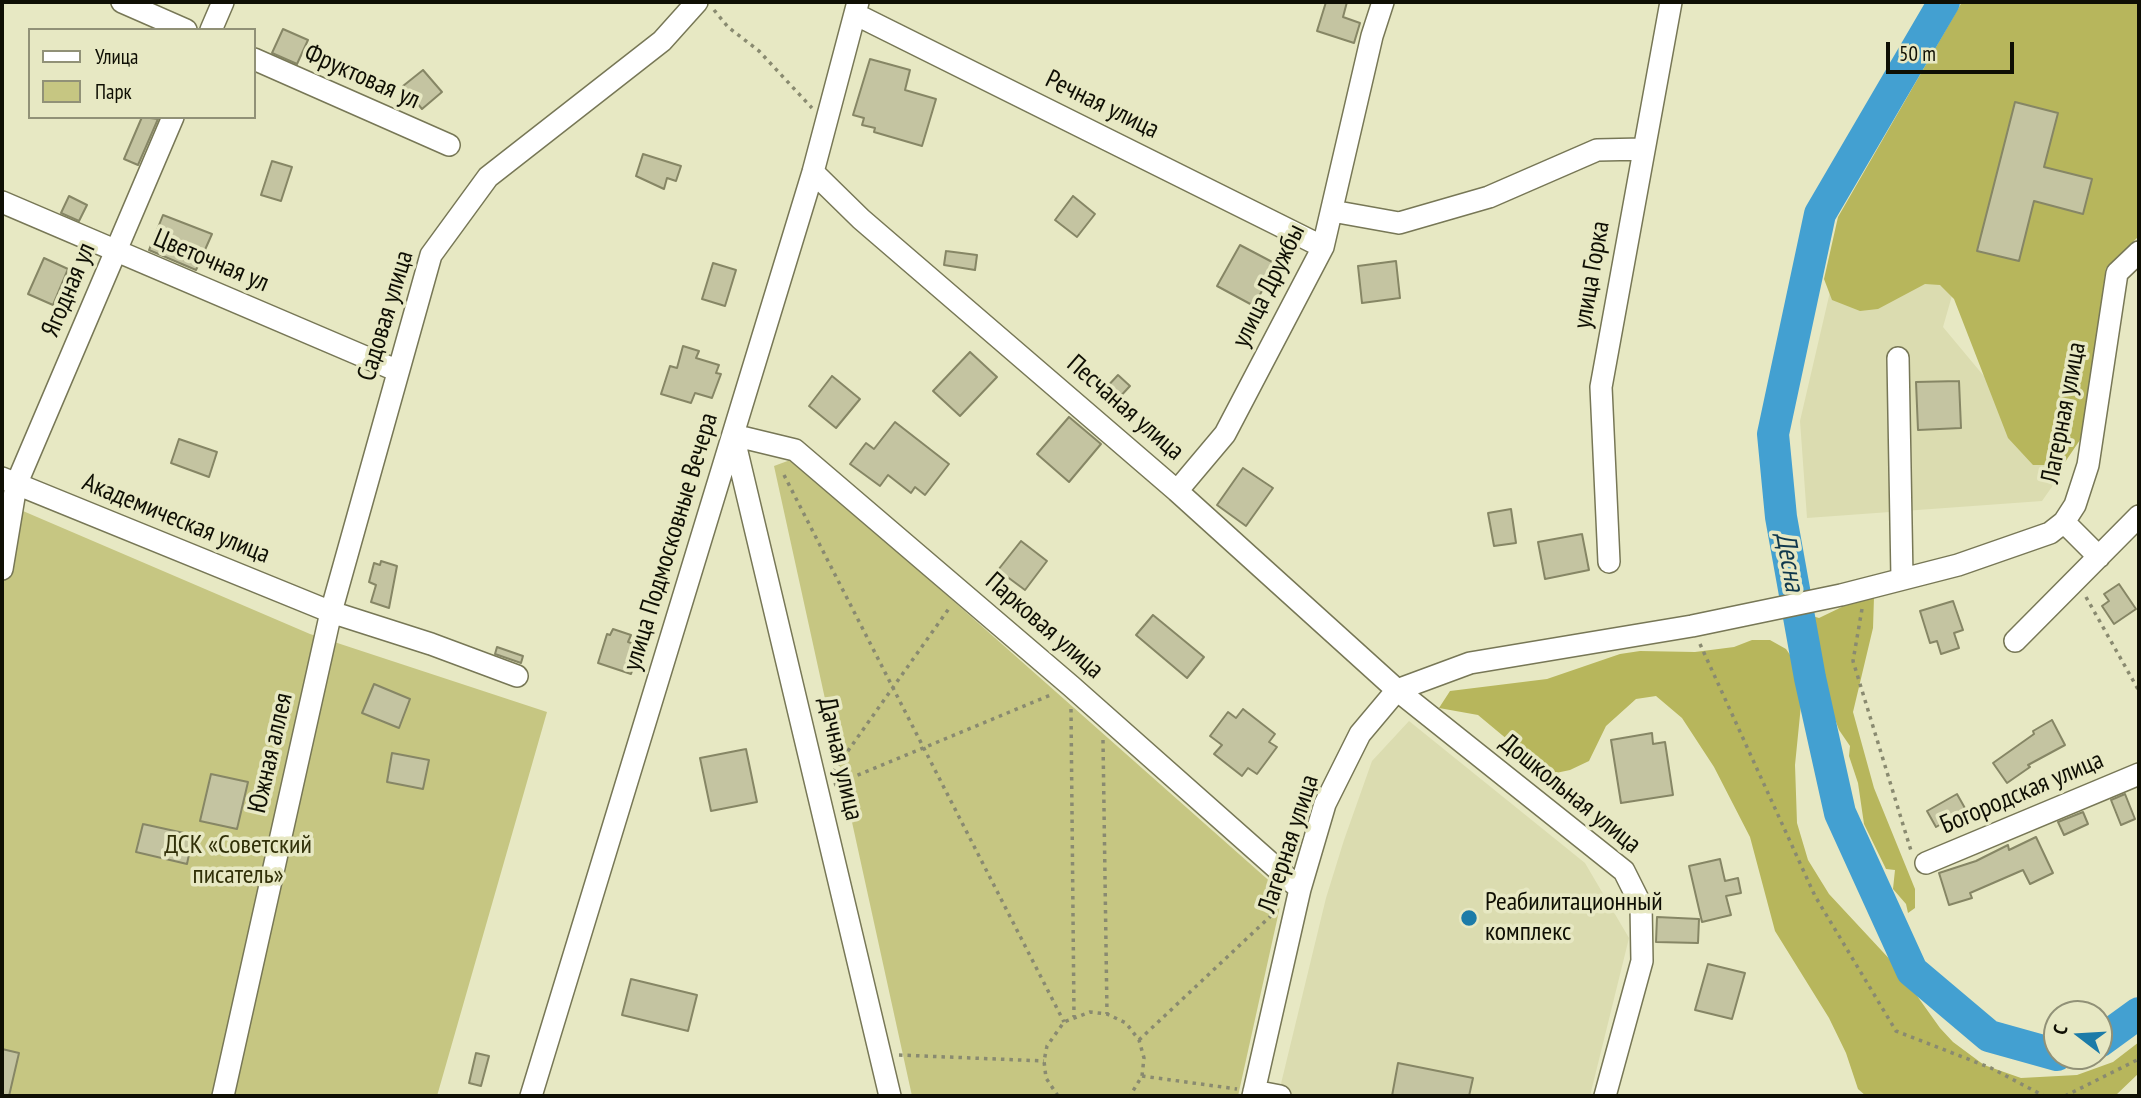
<!DOCTYPE html>
<meta charset="utf-8">
<style>
body{margin:0}
#map{position:relative;width:2141px;height:1098px;overflow:hidden;background:#e7e8c3;font-family:"PT Sans Narrow",sans-serif}
canvas{display:block}
.frame{position:absolute;inset:0;border:4px solid #0f0f04;pointer-events:none}
.legend{position:absolute;left:28px;top:28px;width:228px;height:91px;box-sizing:border-box;background:#e7e8c3;border:2px solid #919177;margin:0;padding:9px 12px;list-style:none;font-size:21px;color:#0f0f04}
.legend li{display:flex;align-items:center;gap:14px;height:35px}
.legend b{width:35px;border:2px solid #919177}
.north{position:absolute;left:2043px;top:1000px;width:70px;height:70px;box-sizing:border-box;background:#e7e8c3;border:2px solid #919177;border-radius:50%;rotate:287deg;font-size:19px;font-weight:700;line-height:28px;text-align:center;color:#0f0f04}
.north::after{content:'';display:block;margin:auto;width:24px;height:32px;background:#1c7ba8;clip-path:polygon(50% 0,100% 100%,50% 72%,0 100%)}
.scale{position:absolute;left:1886px;top:42px;width:128px;height:32px;box-sizing:border-box;border:4px solid #0f0f04;border-top:0;padding-left:9px;font-size:21px;line-height:24px;white-space:nowrap;color:#0f0f04;-webkit-text-stroke:5px #e7e8c3;paint-order:stroke}
</style>
<div id="map">
<canvas width="2141" height="1098"></canvas>
<div class="frame"></div>
<ul class="legend">
<li><b style="height:9px;background:#fff"></b>Улица</li>
<li><b style="height:19px;background:#c6c682"></b>Парк</li>
</ul>
<div class="north">С</div>
<div class="scale">50 m</div>
</div>
<script>
const ctx = document.querySelector('canvas').getContext('2d');
ctx.lineJoin = 'round';
function paint(path, color) {
  ctx.fillStyle = color;
  ctx.fill(path, 'evenodd');
}
function toPath(rows) {
  const path = new Path2D();
  for (const r of rows) {
    path.moveTo(r[0], r[1]);
    for (let i = 2; i < r.length; i += 2) path.lineTo(r[i], r[i + 1]);
  }
  return path;
}
function strokePath(path, color, width, dash) {
  ctx.strokeStyle = color;
  ctx.lineWidth = width;
  ctx.lineCap = dash ? 'butt' : 'round';
  ctx.setLineDash(dash || []);
  ctx.stroke(path);
}
function label(font, color, halo, rows, align = 'center') {
  ctx.font = font + ' "PT Sans Narrow",sans-serif';
  ctx.lineWidth = 7;
  ctx.setLineDash([]);
  ctx.textBaseline = 'middle';
  ctx.strokeStyle = halo;
  ctx.fillStyle = color;
  for (const [text, x, y, turn = 0] of rows) {
    ctx.save();
    ctx.translate(x, y);
    ctx.rotate((+turn || 0) * Math.PI / 180);
    ctx.textAlign = isNaN(turn) ? turn : align;
    if (halo) ctx.strokeText(text, 0, 0);
    ctx.fillText(text, 0, 0);
    ctx.restore();
  }
}
paint(toPath([
 [2017,69,1943,327,2063,471,2042,501,1807,518,1800,421,1846,223],
 [1409,721,1585,863,1629,938,1590,1096,1278,1096,1326,898,1344,840,1372,761]
]), '#dbdcb0');
paint(toPath([
 [793,459,1283,893,1238,1096,912,1096,774,466],
 [2,502,310,634,547,712,437,1096,2,1096]
]), '#c6c682');
paint(toPath([
 [1962,2,2139,2,2139,236,2106,268,2082,437,2063,465,2033,465,2008,438,1954,299,1940,285,1925,284,1878,309,1860,311,1832,300,1824,279,1838,217],
 [1874,597,1873,628,1853,712,1874,788,1915,889,1915,908,1908,913,1906,904,1893,889,1895,870,1886,869,1864,824,1858,783,1849,756,1850,746,1839,730,1819,676,1812,616,1819,618,1846,605],
 [1752,640,1770,640,1786,649,1797,665,1801,705,1795,765,1797,823,1808,860,1829,894,1895,965,1940,1028,1953,1042,1984,1065,2021,1078,2077,1075,2113,1062,2139,1042,2139,1073,2115,1096,1866,1096,1858,1089,1846,1053,1829,1018,1775,931,1750,837,1714,767,1682,718,1656,696,1636,699,1606,726,1589,761,1570,770,1551,774,1531,771,1508,740,1478,715,1439,708,1450,691,1547,679,1620,654,1640,651,1695,652,1734,647]
]), '#b7b65c');
strokePath(toPath([
 [1944,2,1820,214,1773,434,1781,517,1810,678,1840,813,1912,971,1989,1036,2057,1055],
 [2099,1042,2139,1013]
]), '#43a0d1', 32);
const building = toPath([
 [1326,2,1347,2,1343,17,1360,23,1354,43,1317,31,1326,2],
 [283,29,308,40,297,64,272,53,283,29],
 [870,59,910,70,905,90,936,99,922,146,874,132,875,128,862,125,864,118,853,115,870,59],
 [423,70,442,92,422,109,403,86,423,70],
 [2015,102,2058,113,2044,167,2092,179,2083,214,2034,201,2019,261,1977,251,2015,102],
 [142,117,158,119,138,165,124,159,142,117],
 [643,154,681,166,676,181,667,178,664,189,636,176,643,154],
 [272,161,292,167,281,201,261,195,272,161],
 [69,196,87,205,79,221,61,213,69,196],
 [1073,196,1095,214,1077,237,1055,220,1073,196],
 [163,215,212,234,196,270,149,250,163,215],
 [1240,245,1276,264,1254,306,1217,286,1240,245],
 [946,251,977,255,975,270,944,265,946,251],
 [44,258,68,269,53,305,28,294,44,258],
 [1396,261,1400,298,1362,303,1358,266,1396,261],
 [713,263,736,270,725,306,702,299,713,263],
 [683,346,699,351,696,358,719,365,716,373,721,374,712,398,695,393,691,403,661,394,670,366,677,368,683,346],
 [970,352,997,377,960,416,933,391,970,352],
 [1118,375,1130,386,1116,401,1104,390,1118,375],
 [832,376,860,399,836,428,809,406,832,376],
 [1959,381,1961,428,1918,430,1916,382,1959,381],
 [1069,417,1101,444,1069,482,1037,454,1069,417],
 [895,422,949,464,925,495,915,487,911,493,888,475,880,486,850,464,866,443,874,449,895,422],
 [179,439,217,452,209,477,171,463,179,439],
 [1243,468,1273,488,1246,526,1217,505,1243,468],
 [1511,509,1516,543,1494,546,1488,513,1511,509],
 [1582,534,1589,570,1545,579,1538,542,1582,534],
 [1021,541,1047,561,1025,590,998,570,1021,541],
 [381,561,397,566,389,608,371,602,376,585,369,582,374,563,380,565,381,561],
 [2119,584,2136,609,2114,624,2102,606,2109,601,2104,594,2119,584],
 [1953,601,1963,630,1954,633,1959,648,1941,654,1937,641,1930,643,1920,611,1953,601],
 [1153,615,1204,657,1187,678,1136,635,1153,615],
 [613,629,631,635,628,642,640,646,631,674,598,663,607,634,610,635,613,629],
 [497,647,523,656,521,663,495,654,497,647],
 [374,684,410,699,399,728,362,713,374,684],
 [1243,709,1275,734,1269,742,1277,747,1257,774,1248,768,1242,776,1214,754,1222,745,1210,736,1228,712,1236,718,1243,709],
 [2052,720,2065,745,2028,765,2030,767,2007,783,1993,763,2034,734,2033,731,2052,720],
 [1652,733,1653,744,1665,742,1673,795,1621,803,1611,740,1652,733],
 [746,749,757,802,711,811,700,758,746,749],
 [392,753,429,760,423,789,387,782,392,753],
 [211,774,248,782,237,829,200,821,211,774],
 [1957,794,1966,810,1936,827,1927,811,1957,794],
 [2125,794,2135,819,2121,825,2111,800,2125,794],
 [2083,812,2088,824,2064,835,2058,822,2083,812],
 [143,824,193,835,187,864,136,852,143,824],
 [2036,837,2053,873,2030,884,2023,870,1970,893,1972,898,1949,905,1939,873,1976,861,2008,845,2009,850,2036,837],
 [1720,859,1725,881,1738,878,1741,893,1726,896,1731,915,1702,922,1689,866,1720,859],
 [1657,917,1699,919,1698,943,1656,942,1657,917],
 [1708,964,1745,973,1732,1019,1695,1010,1708,964],
 [631,979,697,995,688,1031,622,1015,631,979],
 [2,1049,19,1053,9,1096,2,1096,2,1049],
 [476,1053,489,1056,481,1086,469,1083,476,1053],
 [1398,1063,1473,1078,1469,1096,1392,1096,1398,1063]
]);
paint(building, '#c4c4a1');
strokePath(building, '#868665', 2);
const minor = toPath([
 [122,2,186,30],
 [855,14,1323,247],
 [211,30,223,2],
 [254,59,449,145],
 [813,172,861,219,1177,491,1397,690,1624,871,1641,905,1642,961,1605,1096],
 [2,202,398,371],
 [1332,211,1399,223,1489,197,1597,150,1643,149],
 [1898,358,1902,578],
 [2,478,331,612,431,644,517,676],
 [1177,491,1225,434,1323,247,1372,36,1383,2],
 [2064,522,2099,557],
 [1609,562,1601,387,1671,2],
 [2,569,16,485,173,117],
 [2015,641,2139,516],
 [1926,863,2139,774],
 [1254,1091,1280,1096],
 [223,1096,331,612,431,255,488,177,662,41,697,2],
 [531,1096,813,172,858,2],
 [890,1096,733,435,795,450,1071,686,1300,889],
 [1253,1096,1300,889,1325,804,1360,734,1397,690,1470,663,1692,626,1841,595,1958,565,2050,533,2064,522,2075,505,2088,465,2117,273,2139,252]
]);
strokePath(minor, '#777756', 24);
strokePath(toPath([
 [714,10,728,27,759,51,812,108],
 [784,475,1064,1022],
 [2086,597,2139,691],
 [1862,609,1853,661,1912,854],
 [1700,644,1815,896,1896,1031,1991,1068,2044,1096],
 [1071,709,1074,1017],
 [1103,740,1107,1014],
 [833,772,950,607],
 [834,785,1053,694],
 [1139,1040,1275,912],
 [899,1055,1044,1061],
 [1142,1076,1237,1089],
 [1058,1096,1046,1078,1044,1061,1047,1046,1064,1022,1090,1012,1107,1014,1126,1023,1139,1040,1144,1058,1142,1076,1130,1096],
 [2065,1096,2139,1059]
]), '#898a70', 3.5, [3.5, 5]);
strokePath(minor, '#fff', 21);
for (const [x, y, r, color] of [
 [1469,918,9,"#1c7ba8"]
]) {
  const dot = new Path2D();
  dot.arc(x, y, r, 0, 2 * Math.PI);
  ctx.fillStyle = color;
  ctx.fill(dot);
  strokePath(dot, '#e7e8c3', 2.5);
}
label('26px', '#0f0f04', '#e7e8c3', [
 ["Фруктовая ул",362,77,24],
 ["Речная улица",1102,105,26],
 ["Цветочная ул",211,261,23],
 ["улица Горка",1592,275,-80],
 ["улица Дружбы",1269,286,-64],
 ["Ягодная ул",69,290,-67],
 ["Садовая улица",386,316,-73],
 ["Песчаная улица",1125,408,41],
 ["Лагерная улица",2064,413,-79],
 ["Академическая улица",176,519,22],
 ["улица Подмосковные Вечера",671,542,-73],
 ["Парковая улица",1044,626,41],
 ["Южная аллея",271,753,-77],
 ["Дачная улица",840,759,77],
 ["Богородская улица",2022,793,-23],
 ["Дошкольная улица",1570,794,39],
 ["Лагерная улица",1289,844,-72]
]);
label('26px', '#313008', '#e7e8c3', [
 ["ДСК «Советский",238,846],
 ["писатель»",238,876]
]);
label('26px', '#0f0f04', '#e7e8c3', [
 ["Реабилитационный",1485,903],
 ["комплекс",1485,933]
], 'left');
label('italic 28px', '#10384d', '#e7e8c3', [
 ["Десна",1789,562,80]
]);
</script>
